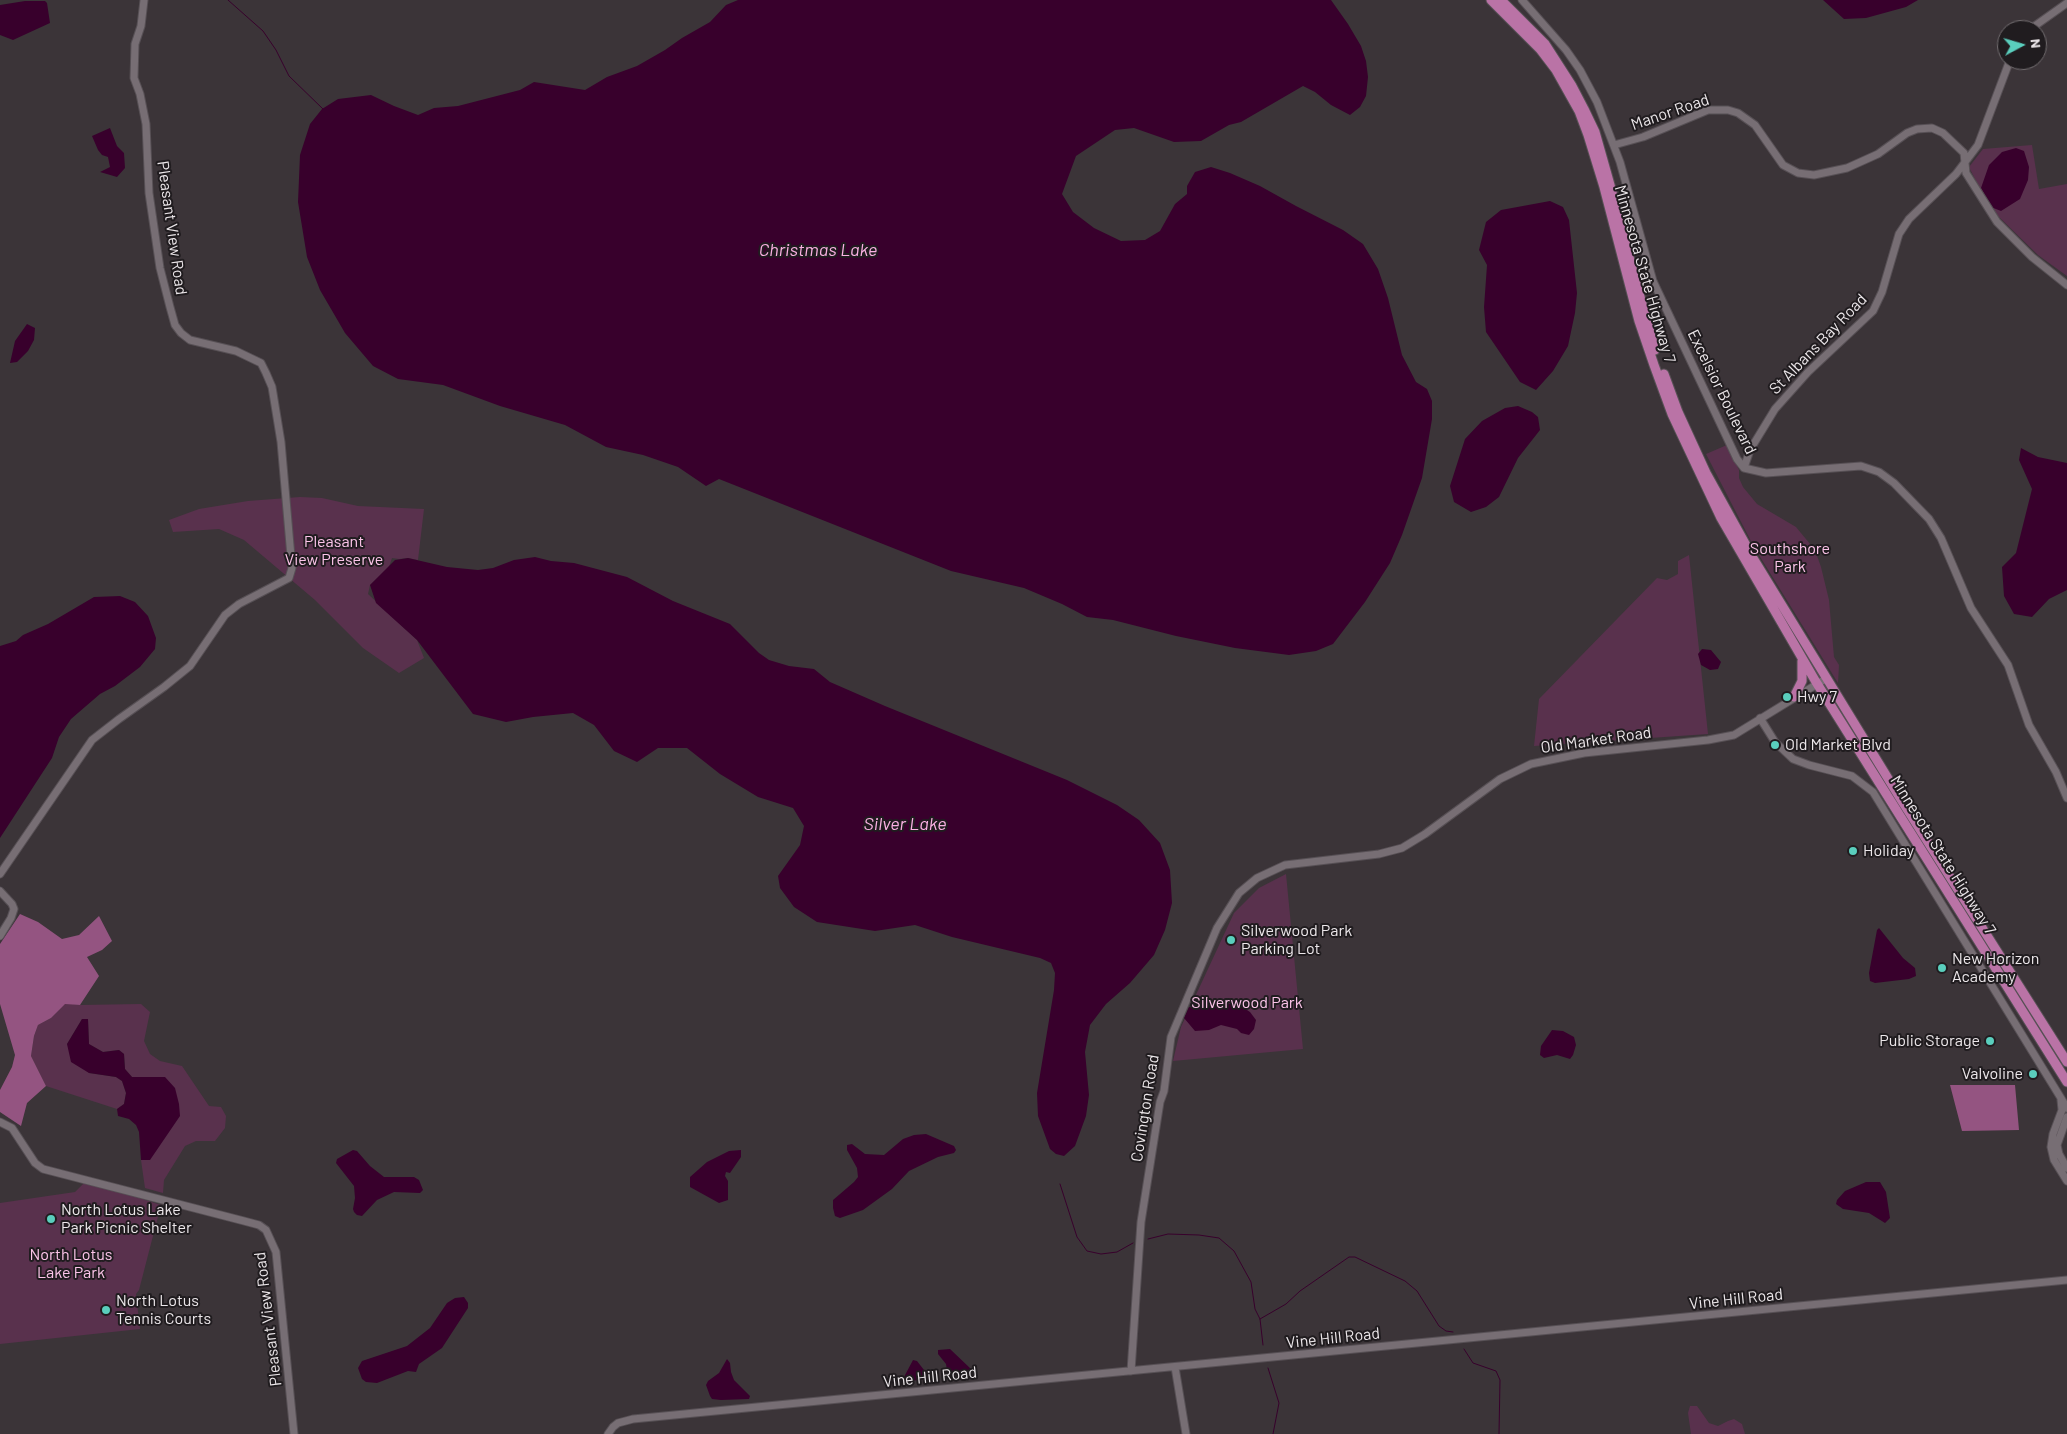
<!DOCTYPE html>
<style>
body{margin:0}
#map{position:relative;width:2067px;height:1434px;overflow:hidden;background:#3b3438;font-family:Barlow,sans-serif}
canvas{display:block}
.north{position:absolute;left:1997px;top:20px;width:50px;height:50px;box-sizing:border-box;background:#201c1f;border:1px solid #726d70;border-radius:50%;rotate:84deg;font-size:14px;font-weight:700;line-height:20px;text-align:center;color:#ece7ea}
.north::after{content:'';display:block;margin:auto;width:18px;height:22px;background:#5acebd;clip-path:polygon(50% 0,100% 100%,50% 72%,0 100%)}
</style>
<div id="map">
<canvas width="2067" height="1434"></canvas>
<div class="north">N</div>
</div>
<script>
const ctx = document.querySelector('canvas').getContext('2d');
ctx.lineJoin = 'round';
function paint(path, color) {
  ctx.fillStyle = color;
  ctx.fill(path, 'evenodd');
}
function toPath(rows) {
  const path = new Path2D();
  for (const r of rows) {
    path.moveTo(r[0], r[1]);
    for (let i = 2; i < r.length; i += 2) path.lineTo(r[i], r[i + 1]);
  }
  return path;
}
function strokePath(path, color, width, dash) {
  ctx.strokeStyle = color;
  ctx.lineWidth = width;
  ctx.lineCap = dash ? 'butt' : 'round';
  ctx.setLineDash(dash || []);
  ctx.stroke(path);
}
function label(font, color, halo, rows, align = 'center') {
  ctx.font = font + ' Barlow,sans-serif';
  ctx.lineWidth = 4;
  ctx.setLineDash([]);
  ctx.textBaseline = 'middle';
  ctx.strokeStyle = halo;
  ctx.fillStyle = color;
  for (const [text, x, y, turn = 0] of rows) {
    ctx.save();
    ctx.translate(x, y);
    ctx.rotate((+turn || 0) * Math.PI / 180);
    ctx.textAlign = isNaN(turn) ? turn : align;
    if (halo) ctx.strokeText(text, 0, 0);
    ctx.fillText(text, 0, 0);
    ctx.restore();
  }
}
paint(toPath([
 [2032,145,2039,189,2067,184,2067,276,2038,255,1998,216,1984,197,1969,167,1983,149],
 [1727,445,1739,470,1739,478,1743,487,1757,504,1796,527,1815,550,1821,567,1829,600,1834,657,1839,665,1838,683,1754,547,1706,454],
 [300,497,322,498,358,506,424,509,418,560,408,558,399,559,392,558,389,567,370,585,368,594,417,640,424,658,399,673,363,648,315,600,244,540,219,529,173,532,169,520,199,509,248,501],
 [1689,555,1708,734,1534,746,1539,699,1657,578,1667,580,1678,574,1678,561],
 [1286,874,1303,1049,1173,1061,1181,1027,1234,913,1259,888],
 [65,1003,80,1005,141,1004,150,1012,144,1041,150,1054,160,1061,182,1066,209,1106,221,1107,226,1116,225,1128,215,1141,196,1141,185,1146,164,1180,163,1193,145,1188,141,1160,150,1160,165,1077,132,1077,125,1069,124,1054,119,1050,103,1052,89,1044,88,1020,82,1019,67,1044,89,1073,116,1077,122,1081,126,1093,124,1104,117,1109,46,1086,31,1056,34,1036,38,1025,51,1018],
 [86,1181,161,1205,139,1290,136,1294,140,1329,0,1344,0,1203,75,1192],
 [1690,1406,1697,1406,1709,1423,1718,1426,1728,1421,1734,1419,1742,1424,1745,1434,1691,1434,1688,1413]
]), '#59314d');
paint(toPath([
 [20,914,38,922,62,939,79,935,99,916,112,941,102,950,87,957,99,976,80,1005,65,1004,51,1018,38,1025,34,1036,31,1056,46,1086,27,1103,21,1126,0,1112,0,1090,12,1067,15,1055,0,1004,0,944],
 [1950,1085,2015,1085,2019,1130,1962,1131]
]), '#945481');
paint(toPath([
 [738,0,1331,0,1348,24,1361,46,1366,61,1368,77,1366,96,1360,107,1350,115,1331,105,1315,92,1303,86,1241,122,1229,125,1201,141,1174,142,1134,128,1115,130,1076,156,1062,194,1073,212,1094,228,1121,241,1145,240,1160,231,1175,204,1187,194,1187,186,1195,172,1211,167,1230,173,1260,186,1296,206,1343,230,1363,244,1378,269,1388,298,1402,355,1416,382,1427,389,1432,401,1432,419,1422,478,1402,535,1390,563,1365,602,1333,644,1316,651,1289,655,1235,648,1176,636,1113,620,1087,617,1062,604,1024,588,951,571,719,479,706,486,678,467,643,455,606,447,565,425,500,406,443,385,398,379,373,366,345,333,320,290,307,257,298,202,300,155,310,124,322,109,338,99,371,95,394,106,418,115,434,108,458,106,520,90,534,82,585,90,607,77,637,66,665,50,682,38,710,22,726,5],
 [1823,0,1918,0,1906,7,1866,18,1844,19],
 [25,1,45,1,47,3,50,23,13,40,0,35,0,5],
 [110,128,117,146,124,153,125,168,117,177,100,172,110,167,108,157,102,155,98,150,92,136],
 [2016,148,2024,151,2029,167,2028,180,2020,199,2001,211,1991,207,1981,188,1989,165,2002,152],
 [1550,201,1563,207,1569,220,1577,293,1575,313,1568,346,1553,371,1536,390,1520,382,1486,332,1484,307,1487,265,1479,250,1486,222,1501,210],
 [27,324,35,328,34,340,28,351,17,362,10,363,15,341],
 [1518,406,1532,412,1538,417,1540,430,1518,458,1499,497,1486,507,1471,512,1454,502,1450,486,1465,439,1482,421,1505,408],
 [2021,448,2038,457,2067,463,2067,590,2049,599,2032,617,2014,614,2004,596,2002,567,2016,553,2032,489,2019,460],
 [535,557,551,561,574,563,627,577,673,601,730,624,759,653,769,660,789,666,814,669,830,682,885,706,1067,780,1117,805,1139,820,1160,843,1170,870,1172,903,1165,930,1154,955,1130,983,1106,1004,1090,1025,1085,1052,1089,1095,1086,1116,1075,1146,1064,1156,1056,1154,1050,1149,1038,1116,1037,1093,1054,990,1055,973,1051,963,1040,958,952,937,915,925,875,931,817,922,794,907,780,888,778,876,800,845,804,826,793,808,758,797,720,774,687,748,658,748,637,762,614,751,594,725,573,713,533,717,506,722,473,714,417,640,376,603,370,585,395,560,408,558,447,567,478,570,493,568,514,560],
 [120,596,135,602,148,616,156,638,155,649,140,667,115,686,100,694,71,719,59,737,52,758,0,838,0,646,16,641,23,635,48,624,94,597],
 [1702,649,1711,650,1721,662,1718,669,1710,670,1701,665,1698,654],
 [1879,928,1903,958,1915,968,1916,976,1909,979,1875,983,1870,981,1869,973,1877,930],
 [1221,1002,1241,1006,1250,1012,1256,1020,1254,1029,1249,1035,1241,1033,1237,1029,1221,1025,1209,1030,1195,1031,1184,1018,1189,1007,1200,1008],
 [82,1019,88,1019,89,1044,103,1052,119,1050,124,1054,125,1069,132,1077,165,1077,175,1088,179,1104,180,1116,150,1160,141,1160,139,1132,136,1125,129,1119,118,1116,117,1109,124,1104,126,1093,122,1081,116,1077,89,1073,71,1062,67,1044],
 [1552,1030,1563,1031,1574,1037,1576,1045,1573,1055,1570,1059,1557,1055,1544,1058,1540,1055,1541,1046],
 [926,1134,954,1146,956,1150,954,1153,938,1157,909,1171,892,1189,863,1210,840,1218,835,1216,833,1208,833,1200,854,1182,858,1177,857,1168,847,1150,847,1145,852,1144,865,1154,884,1155,903,1139,914,1135],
 [353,1150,357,1151,370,1166,384,1177,414,1177,419,1180,423,1190,420,1193,394,1192,377,1200,362,1216,357,1215,354,1212,353,1209,355,1198,354,1186,336,1163,337,1159],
 [741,1150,741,1157,730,1173,726,1172,725,1176,728,1181,728,1200,719,1203,690,1187,690,1177,707,1162,729,1151],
 [1866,1182,1880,1182,1886,1192,1890,1218,1885,1223,1869,1213,1843,1209,1836,1204,1837,1200,1845,1191],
 [464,1297,468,1303,468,1308,442,1348,419,1364,416,1372,408,1371,377,1383,366,1382,362,1379,358,1368,362,1361,407,1346,430,1328,447,1303,455,1298],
 [950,1349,971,1369,971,1375,960,1377,947,1370,946,1364,938,1354,938,1350],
 [727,1359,730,1363,731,1372,734,1380,750,1396,749,1399,721,1400,712,1399,710,1396,706,1385,708,1381,719,1373],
 [913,1360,917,1361,924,1370,925,1377,921,1380,905,1381,904,1377]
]), '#38002c');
strokePath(toPath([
 [228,0,263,31,276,50,289,76,323,109],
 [1060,1184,1077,1237,1087,1251,1101,1254,1117,1252,1133,1243],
 [1148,1239,1168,1234,1199,1235,1219,1238,1234,1251,1251,1282,1255,1309,1260,1319,1263,1345],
 [1260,1319,1286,1304,1300,1291,1349,1257,1355,1257,1405,1281,1417,1291,1439,1326,1446,1331,1453,1332],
 [1464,1349,1473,1363,1496,1371,1500,1380,1499,1434],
 [1268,1368,1279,1403,1273,1434]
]), '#38002c', 1);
const minor = toPath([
 [1522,0,1566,50,1580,70,1597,102,1620,162,1653,281,1737,459,1744,468,1766,473,1861,466,1879,472,1894,483,1929,519,1941,538,1971,608,2008,665,2029,725,2056,772,2067,798],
 [2029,30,2067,3],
 [1614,145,1643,137,1708,110,1728,110,1738,113,1755,125,1783,165,1798,173,1814,175,1847,168,1878,154,1907,133,1917,129,1932,128,1943,133,1964,153,1966,173,1997,222,2032,257,2067,285],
 [1744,468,1750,450,1775,409,1808,372,1873,311,1882,292,1899,234,1909,219,1956,174,1978,145,2010,60],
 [1760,718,1775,742,1793,759,1809,765,1852,776,1873,792,2067,1108],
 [0,874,92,740,119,719,164,687,190,666,225,615,239,604,289,578,292,568,281,442,272,387,266,373,261,363,236,351,190,340,181,333,175,325,170,307,160,268,149,193,146,124,140,94,134,78,135,44,141,26,144,0],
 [0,891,12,904,14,909,11,918,0,936],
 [2061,1100,2062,1110,2053,1134,2051,1147,2054,1160,2067,1181],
 [2067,1117,2057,1145,2059,1154,2067,1168],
 [0,1122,12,1128,35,1163,43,1169,244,1221,259,1225,266,1230,276,1252,294,1434],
 [1175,1367,1186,1434],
 [1131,1371,1141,1222,1160,1102,1164,1091,1171,1037,1217,928,1239,893,1257,878,1285,865,1379,854,1402,848,1425,834,1500,779,1531,764,1584,753,1708,740,1734,735,1827,678],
 [608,1434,613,1427,618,1423,633,1419,2067,1280]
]);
const major = toPath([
 [1491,0,1540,49,1556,70,1579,111,1588,135,1604,187,1639,321,1654,365,1672,414,1721,518,1816,682,2067,1082],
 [1501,0,1545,44,1572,86,1584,109,1595,132,1610,185,1633,272,1655,350],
 [1664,374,1678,412,1706,473,1753,558,1900,798,2067,1062],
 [1794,697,1802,681,1802,661]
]);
strokePath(minor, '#575055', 9);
strokePath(major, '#575055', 11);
strokePath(minor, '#776e74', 7);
strokePath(major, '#ba73a6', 9);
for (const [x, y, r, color] of [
 [1787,697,5,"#5acebd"],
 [1775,745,5,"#5acebd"],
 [1853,851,5,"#5acebd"],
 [1231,940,5,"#5acebd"],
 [1942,968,5,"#5acebd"],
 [1990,1041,5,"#5acebd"],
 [2033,1074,5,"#5acebd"],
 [51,1219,5,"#5acebd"],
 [106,1310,5,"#5acebd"]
]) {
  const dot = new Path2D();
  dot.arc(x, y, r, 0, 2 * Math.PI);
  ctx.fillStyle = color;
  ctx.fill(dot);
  strokePath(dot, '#201c1f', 2);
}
label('16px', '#ece7ea', '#201c1f', [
 ["Manor Road",1670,112,-19],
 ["Pleasant View Road",172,228,82],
 ["Minnesota State Highway 7",1645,274,74],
 ["St Albans Bay Road",1818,344,-46],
 ["Excelsior Boulevard",1722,392,64],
 ["Old Market Road",1596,740,-8],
 ["Minnesota State Highway 7",1943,855,58],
 ["Covington Road",1145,1108,-81],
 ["Vine Hill Road",1736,1299,-6],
 ["Pleasant View Road",268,1319,-97],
 ["Vine Hill Road",1333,1338,-6],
 ["Vine Hill Road",930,1377,-6]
]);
label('16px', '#fcc4e9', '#201c1f', [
 ["Pleasant",334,542],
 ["View Preserve",334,560],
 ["Southshore",1790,549],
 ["Park",1790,567],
 ["Silverwood Park",1247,1003],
 ["North Lotus",71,1255],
 ["Lake Park",71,1273]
]);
label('16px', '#ece7ea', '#201c1f', [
 ["Hwy 7",1797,697],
 ["Old Market Blvd",1785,745],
 ["Holiday",1863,851],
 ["Silverwood Park",1241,931],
 ["Parking Lot",1241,949],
 ["New Horizon",1952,959],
 ["Academy",1952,977],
 ["Public Storage",1980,1041,"right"],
 ["Valvoline",2023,1074,"right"],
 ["North Lotus Lake",61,1210],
 ["Park Picnic Shelter",61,1228],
 ["North Lotus",116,1301],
 ["Tennis Courts",116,1319]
], 'left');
label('italic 18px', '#fab0e3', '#201c1f', [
 ["Christmas Lake",818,250],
 ["Silver Lake",905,824]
]);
</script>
